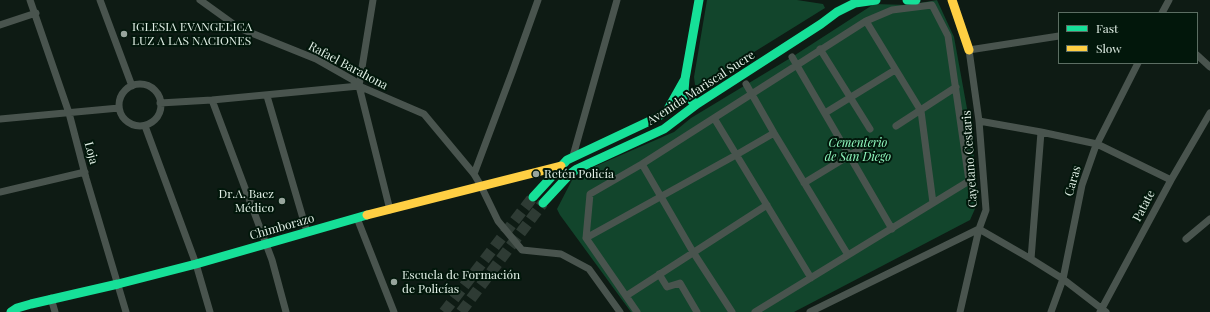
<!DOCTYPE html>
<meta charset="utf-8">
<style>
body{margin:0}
#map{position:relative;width:1210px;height:312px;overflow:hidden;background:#0e1b14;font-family:"Playfair Display",serif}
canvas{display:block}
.legend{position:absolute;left:1058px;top:12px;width:140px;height:52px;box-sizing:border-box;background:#02170b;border:1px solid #5c6e63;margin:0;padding:5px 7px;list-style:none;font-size:12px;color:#e2f0e7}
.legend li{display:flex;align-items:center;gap:8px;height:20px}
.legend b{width:20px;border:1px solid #5c6e63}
</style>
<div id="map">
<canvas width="1210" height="312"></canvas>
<ul class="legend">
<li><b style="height:5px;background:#16e098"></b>Fast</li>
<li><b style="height:5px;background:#ffcf43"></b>Slow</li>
</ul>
</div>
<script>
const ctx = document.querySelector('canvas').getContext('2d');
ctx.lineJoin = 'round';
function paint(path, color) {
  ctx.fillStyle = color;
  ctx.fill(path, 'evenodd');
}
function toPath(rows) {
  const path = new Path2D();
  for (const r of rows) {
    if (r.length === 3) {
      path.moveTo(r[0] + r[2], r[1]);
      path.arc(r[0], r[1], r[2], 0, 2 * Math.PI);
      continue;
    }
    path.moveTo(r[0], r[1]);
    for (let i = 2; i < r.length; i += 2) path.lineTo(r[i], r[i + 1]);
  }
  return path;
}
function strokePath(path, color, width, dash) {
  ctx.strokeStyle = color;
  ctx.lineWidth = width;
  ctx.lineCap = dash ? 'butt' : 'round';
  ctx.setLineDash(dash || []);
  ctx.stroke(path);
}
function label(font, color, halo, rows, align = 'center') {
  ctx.font = font + ' "Playfair Display",serif';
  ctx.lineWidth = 4;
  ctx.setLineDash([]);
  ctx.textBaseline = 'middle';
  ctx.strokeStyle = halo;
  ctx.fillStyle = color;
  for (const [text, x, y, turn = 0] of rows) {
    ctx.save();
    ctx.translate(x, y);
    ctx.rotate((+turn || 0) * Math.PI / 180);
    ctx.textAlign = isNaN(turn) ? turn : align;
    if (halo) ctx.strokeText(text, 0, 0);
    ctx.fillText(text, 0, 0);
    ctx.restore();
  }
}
paint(toPath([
 [707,0,797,0,823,4,825,8,701,85,695,85,694,77],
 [937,0,954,37,972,136,978,202,970,220,794,312,631,312,560,215,557,209,572,180,589,169,674,132,691,118,792,57,874,4,908,5]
]), '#12452c');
strokePath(toPath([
 [444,312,533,197],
 [461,312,543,203]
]), '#2e3b34', 11, [11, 5.5]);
strokePath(toPath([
 [30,0,69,113,86,178,126,312],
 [100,0,132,86],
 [200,0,239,28,316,59,353,80,359,86,424,114,474,174,481,186,498,221,522,250,561,254,589,269,620,312],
 [373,0,359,86,390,210],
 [1162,13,1169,0],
 [866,21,921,111,933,203],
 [0,25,36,13],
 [820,49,870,129],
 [1197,55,1210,67],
 [792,57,892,229],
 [746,84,774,133,848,255],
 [140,105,21],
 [267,96,307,232],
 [212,100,272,260,286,312],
 [160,103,212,100,359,86],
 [825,113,895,70],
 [714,118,811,278],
 [0,119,119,108],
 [979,121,1041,132,1097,144,1171,180],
 [145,126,196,264,210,312],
 [896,126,956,87],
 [573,156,617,0],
 [642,164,693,252,732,312],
 [474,174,513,70,538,0],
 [804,183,865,146],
 [0,192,85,172],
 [357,218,394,312],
 [979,229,1031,259,1063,279,1106,312],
 [586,238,736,155,774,133],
 [1186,239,1210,219],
 [1031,259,1041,132],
 [659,274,667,287,680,283,697,312],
 [626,296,767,205],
 [51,298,55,312],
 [637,312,586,238,590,194,642,164,866,21,892,10,932,5,948,36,969,181,755,312],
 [810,312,979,229],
 [960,312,979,229,986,210,979,121,969,50,1059,36],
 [1051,312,1063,279,1082,185,1095,148,1138,63],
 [1100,312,1171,180,1210,113]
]), '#49544e', 7);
strokePath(toPath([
 [907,0,916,0],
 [685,79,684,91,692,101,697,104],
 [533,197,567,160,654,119,667,111,685,79,699,0],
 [543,203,570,174,577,169,664,129,697,104,821,24,837,12,855,3,876,0],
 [11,312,17,308,31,304,118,284,196,264,367,215]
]), '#16e098', 9);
strokePath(toPath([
 [952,0,969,50],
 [367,215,561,166]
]), '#ffcf43', 9);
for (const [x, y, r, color] of [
 [124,34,4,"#98a59d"],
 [536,174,4,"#98a59d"],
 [282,201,4,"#98a59d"],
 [394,282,4,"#98a59d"]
]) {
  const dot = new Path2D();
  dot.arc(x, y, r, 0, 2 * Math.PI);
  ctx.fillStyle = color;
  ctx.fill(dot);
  strokePath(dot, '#02170b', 1.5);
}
label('12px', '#e2f0e7', '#02170b', [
 ["IGLESIA EVANGELICA",132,27],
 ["LUZ A LAS NACIONES",132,41],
 ["Retén Policía",544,174],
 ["Dr.A. Baez",274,194,"right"],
 ["Médico",274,208,"right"],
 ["Escuela de Formación",402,275],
 ["de Policías",402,289]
], 'left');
label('12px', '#e2f0e7', '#02170b', [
 ["Rafael Barahona",348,66,28],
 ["Avenida Mariscal Sucre",701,88,-33],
 ["Loja",91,153,75],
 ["Cayetano Cestaris",970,159,-94],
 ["Caras",1073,181,-74],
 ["Patate",1144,206,-62],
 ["Chimborazo",282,227,-16]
]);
label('italic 12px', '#91fac0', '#02170b', [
 ["Cementerio",858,143],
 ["de San Diego",858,157]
]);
</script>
